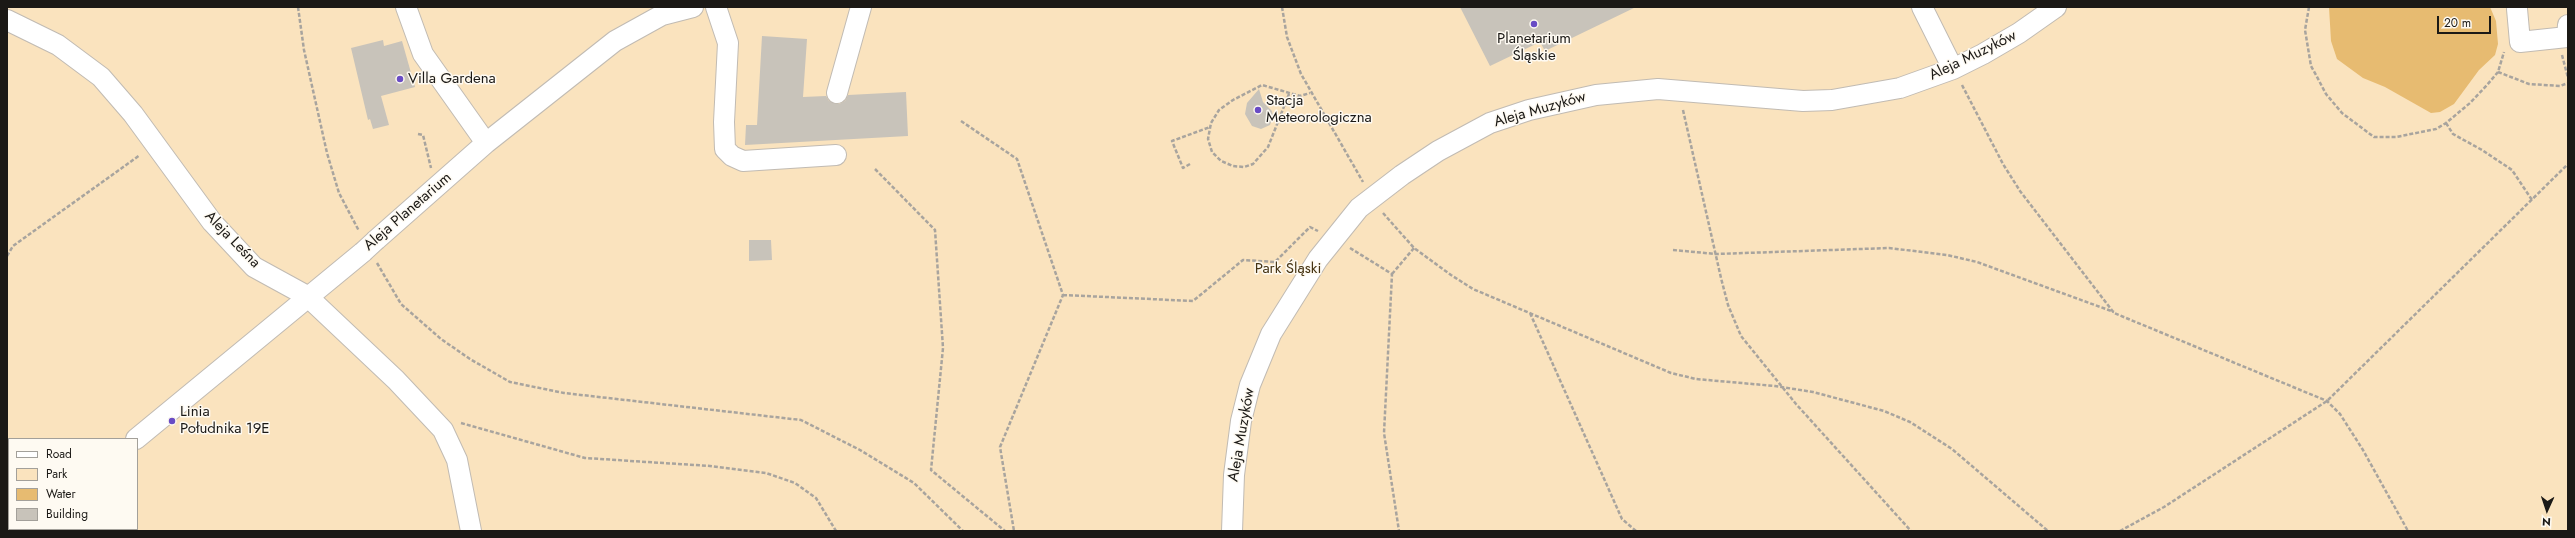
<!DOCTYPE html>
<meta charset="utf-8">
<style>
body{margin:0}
#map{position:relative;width:2575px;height:538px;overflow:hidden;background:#fefaf2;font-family:Jost,sans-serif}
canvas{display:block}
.frame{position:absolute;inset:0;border:8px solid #1b1916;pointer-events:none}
.legend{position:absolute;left:8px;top:438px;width:130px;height:92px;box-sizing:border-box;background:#fefaf2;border:1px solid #a3a09a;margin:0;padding:5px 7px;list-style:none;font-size:12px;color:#1b1916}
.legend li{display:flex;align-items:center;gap:8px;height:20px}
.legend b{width:20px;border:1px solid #a3a09a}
.north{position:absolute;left:2527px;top:490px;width:40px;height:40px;-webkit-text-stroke:3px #fefaf2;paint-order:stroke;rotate:183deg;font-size:11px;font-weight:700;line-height:16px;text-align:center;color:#1b1916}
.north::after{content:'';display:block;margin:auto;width:14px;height:18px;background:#1b1916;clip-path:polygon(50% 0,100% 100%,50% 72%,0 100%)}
.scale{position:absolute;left:2437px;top:16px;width:54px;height:18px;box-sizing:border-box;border:2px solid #1b1916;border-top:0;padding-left:5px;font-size:12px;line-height:14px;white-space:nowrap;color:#1b1916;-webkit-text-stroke:3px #fefaf2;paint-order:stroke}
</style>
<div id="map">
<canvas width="2575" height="538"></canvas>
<div class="frame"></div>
<ul class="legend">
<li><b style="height:5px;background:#fff"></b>Road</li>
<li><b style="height:11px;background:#fae3be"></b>Park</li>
<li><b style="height:11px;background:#e7bb71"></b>Water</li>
<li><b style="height:11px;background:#c8c3ba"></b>Building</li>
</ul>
<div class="north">N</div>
<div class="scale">20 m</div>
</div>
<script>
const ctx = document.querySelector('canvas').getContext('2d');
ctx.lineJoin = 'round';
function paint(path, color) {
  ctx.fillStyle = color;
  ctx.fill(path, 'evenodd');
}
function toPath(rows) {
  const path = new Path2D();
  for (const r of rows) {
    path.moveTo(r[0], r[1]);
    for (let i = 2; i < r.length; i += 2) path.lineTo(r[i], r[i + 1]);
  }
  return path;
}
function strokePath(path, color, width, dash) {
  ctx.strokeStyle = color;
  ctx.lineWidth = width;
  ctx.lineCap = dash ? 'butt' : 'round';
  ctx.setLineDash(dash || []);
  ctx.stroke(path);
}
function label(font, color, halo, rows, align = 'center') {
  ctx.font = font + ' Jost,sans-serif';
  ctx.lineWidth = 3;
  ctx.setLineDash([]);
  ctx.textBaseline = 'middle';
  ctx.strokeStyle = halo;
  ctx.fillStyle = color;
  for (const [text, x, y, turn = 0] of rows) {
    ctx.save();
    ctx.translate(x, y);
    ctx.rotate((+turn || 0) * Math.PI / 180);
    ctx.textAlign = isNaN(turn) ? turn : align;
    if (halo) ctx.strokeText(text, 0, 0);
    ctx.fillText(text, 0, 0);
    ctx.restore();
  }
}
paint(toPath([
 [7,7,2568,7,2568,531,7,531],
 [9,439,137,439,137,529,9,529]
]), '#fae3be');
paint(toPath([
 [2329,7,2490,7,2496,21,2498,44,2495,55,2479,70,2454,104,2440,112,2431,113,2385,87,2363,78,2337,59,2331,41]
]), '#e7bb71');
paint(toPath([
 [1460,7,1636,7,1545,51,1540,42,1490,66],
 [762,36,807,39,803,97,826,96,829,101,839,104,845,101,848,95,906,92,908,136,745,145,746,125,757,125],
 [383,40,384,46,402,41,415,87,381,96,389,125,373,129,370,119,368,120,351,48],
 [1259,89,1263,102,1272,111,1273,116,1270,125,1261,129,1252,126,1245,114,1247,103],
 [749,240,771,240,772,260,749,261]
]), '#c8c3ba');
const minor = toPath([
 [406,7,423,54,486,143],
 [716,7,728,43,724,122,725,149,732,156,743,161,836,155],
 [1922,7,1953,69],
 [2517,9,2520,42,2567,37,2568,25],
 [7,20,58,45,101,77,133,114,212,222,254,267,307,296,396,380,443,430,457,460,471,531],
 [837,93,861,7],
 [376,240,486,143,615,41,662,15,693,7],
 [136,439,363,252],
 [26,531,29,529],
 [1232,531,1234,475,1241,421,1250,385,1271,334,1318,259,1359,208,1402,175,1438,151,1490,123,1529,110,1596,95,1658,89,1803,101,1832,100,1900,88,1953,69,1983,54,2019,33,2056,7]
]);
strokePath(minor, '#c1bbb3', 22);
strokePath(toPath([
 [298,7,304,50,327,153,339,193,359,231],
 [1282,7,1287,37,1301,74,1363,182],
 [2309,7,2305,30,2311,66,2316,75,2326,94,2342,113,2374,137,2396,137,2436,129,2446,123,2470,103,2487,85,2498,72,2504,52],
 [2562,55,2568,78],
 [2498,72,2529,84,2560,86,2568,83],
 [1962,85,2003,164,2020,191,2114,313,2327,401,2340,414,2363,450,2408,531],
 [1289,94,1268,147,1253,164,1244,167,1233,166,1221,161,1212,152,1208,139,1211,123,1219,110,1233,100,1262,85,1300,96,1310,93],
 [1683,110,1721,278,1728,305,1741,336,1796,404,1911,531],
 [961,121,1017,159,1063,295,1000,447,1014,531],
 [2446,123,2453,134,2482,150,2512,170,2532,200],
 [418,134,423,135,431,168],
 [1190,164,1183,168,1172,141,1210,127],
 [875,169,935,230,943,348,931,470,1005,531],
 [1383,213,1414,248,1451,275,1473,289,1671,373,1696,379,1775,386,1813,392,1884,411,1910,422,1952,449,2048,531],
 [1350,248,1392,274,1384,433,1399,531],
 [1673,250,1716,254,1889,248,1947,255,1977,262,2114,312],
 [7,256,13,246,140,155],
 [377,263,401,304,441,339,470,359,510,382,564,393,801,420,860,450,914,483,963,531],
 [1392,274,1414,248],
 [1063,295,1193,301,1243,260,1275,262,1310,227,1318,231],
 [1530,313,1622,519,1636,531],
 [461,423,585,458,710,466,766,473,795,483,816,498,836,531],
 [2120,531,2164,507,2327,401,2568,164]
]), '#a8a49e', 2.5, [4, 2]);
strokePath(minor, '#fff', 20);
const minorBridge = toPath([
 [363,252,376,240]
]);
strokePath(minorBridge, '#c1bbb3', 22, []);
strokePath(minorBridge, '#fff', 20);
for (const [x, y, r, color] of [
 [1534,24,4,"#694cc5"],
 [400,79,4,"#694cc5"],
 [1258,110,4,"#694cc5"],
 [172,421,4,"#694cc5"]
]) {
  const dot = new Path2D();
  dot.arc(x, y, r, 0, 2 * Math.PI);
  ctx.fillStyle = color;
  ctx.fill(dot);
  strokePath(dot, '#fefaf2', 1.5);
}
label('15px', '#1b1916', '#fefaf2', [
 ["Planetarium",1534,39,"center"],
 ["Śląskie",1534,56,"center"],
 ["Villa Gardena",408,79],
 ["Stacja",1266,101],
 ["Meteorologiczna",1266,118],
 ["Linia",180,412],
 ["Południka 19E",180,429]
], 'left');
label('15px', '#1b1916', '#fefaf2', [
 ["Aleja Muzyków",1973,56,-26],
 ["Aleja Muzyków",1540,110,-16],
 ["Aleja Planetarium",408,212,-41],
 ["Aleja Leśna",232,240,46],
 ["Aleja Muzyków",1242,435,-80]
]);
label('15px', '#463413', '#fefaf2', [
 ["Park Śląski",1288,269]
]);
</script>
